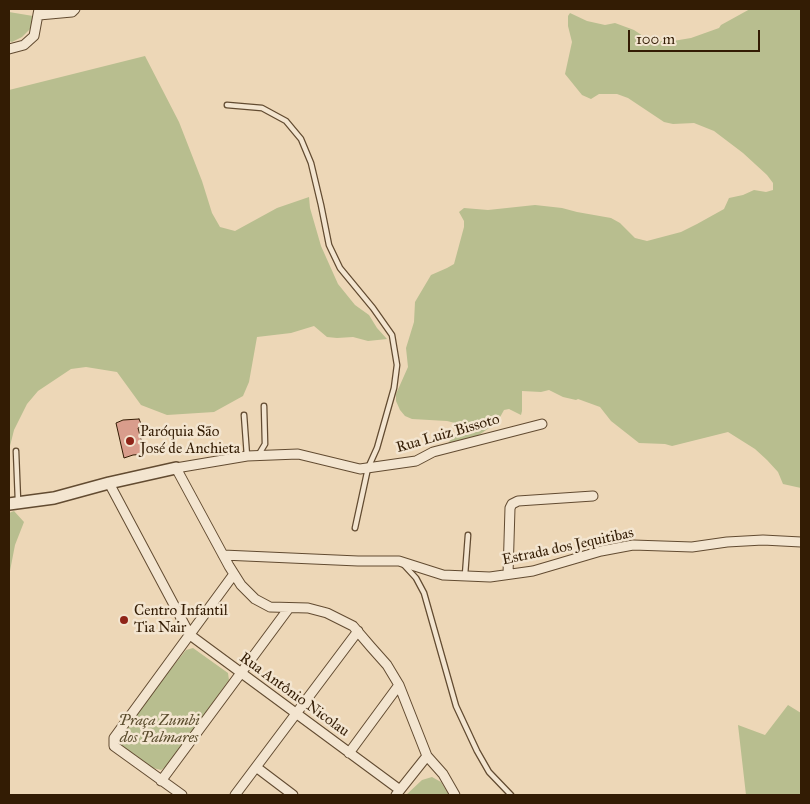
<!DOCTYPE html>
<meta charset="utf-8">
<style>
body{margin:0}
#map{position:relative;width:810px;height:804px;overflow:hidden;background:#edd7b7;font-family:"IM FELL Great Primer",serif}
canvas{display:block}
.frame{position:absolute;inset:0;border:10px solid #331c04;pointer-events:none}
.scale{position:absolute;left:628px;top:30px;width:132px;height:22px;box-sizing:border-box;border:2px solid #331c04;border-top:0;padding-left:6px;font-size:15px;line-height:18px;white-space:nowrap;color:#331c04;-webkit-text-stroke:4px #f3e5d0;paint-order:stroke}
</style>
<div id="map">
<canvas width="810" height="804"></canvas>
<div class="frame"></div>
<div class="scale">100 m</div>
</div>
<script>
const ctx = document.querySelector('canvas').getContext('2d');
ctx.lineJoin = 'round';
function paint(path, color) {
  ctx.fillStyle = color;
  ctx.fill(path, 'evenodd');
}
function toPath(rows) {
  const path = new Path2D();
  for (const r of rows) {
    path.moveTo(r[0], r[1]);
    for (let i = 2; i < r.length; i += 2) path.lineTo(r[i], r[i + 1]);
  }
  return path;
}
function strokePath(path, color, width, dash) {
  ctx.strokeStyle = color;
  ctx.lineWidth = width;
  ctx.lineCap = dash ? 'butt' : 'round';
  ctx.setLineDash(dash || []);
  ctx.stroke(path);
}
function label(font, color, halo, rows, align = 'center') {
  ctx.font = font + ' "IM FELL Great Primer",serif';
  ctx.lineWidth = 5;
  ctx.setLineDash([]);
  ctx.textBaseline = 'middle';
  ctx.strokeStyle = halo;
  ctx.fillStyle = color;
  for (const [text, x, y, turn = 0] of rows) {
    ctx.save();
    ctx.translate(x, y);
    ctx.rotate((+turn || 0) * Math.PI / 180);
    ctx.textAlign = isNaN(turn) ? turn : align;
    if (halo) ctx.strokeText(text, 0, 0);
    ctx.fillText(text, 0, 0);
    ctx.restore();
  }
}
paint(toPath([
 [750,9,801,9,801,488,783,484,778,472,767,460,755,449,728,432,672,446,665,444,639,443,611,421,600,407,578,399,576,400,563,397,549,390,541,392,522,391,522,411,521,415,509,409,504,410,499,419,489,428,463,446,440,452,456,434,457,428,455,423,447,421,412,419,405,416,400,410,396,401,396,394,408,367,406,348,414,322,415,302,431,275,447,268,454,264,464,227,464,221,459,212,464,208,488,210,535,205,562,208,577,212,611,218,620,223,635,238,647,241,681,232,697,224,724,209,729,198,743,195,754,190,766,192,773,190,773,183,767,175,743,153,714,131,694,123,673,124,664,122,628,98,617,94,599,94,591,99,582,95,565,74,572,42,568,26,568,16,570,13,587,21,605,25,615,23,634,30,646,38,660,41,673,41,691,38,719,28,721,25],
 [9,12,33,16,31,28,22,37,12,42,9,41],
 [145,56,179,122,202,181,212,213,220,227,235,231,277,208,309,197,310,208,321,246,338,284,355,305,369,315,377,328,387,339,368,341,353,337,337,338,327,337,314,326,291,333,257,337,249,382,243,396,214,412,167,415,141,405,117,372,86,367,71,369,38,391,27,404,14,430,10,446,9,477,9,90],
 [14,511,24,522,15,545,9,576,9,513],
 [193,648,228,673,229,680,167,766,161,770,153,768,120,744,119,734,186,650],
 [788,705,801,713,801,795,746,795,738,725,765,735],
 [432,777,441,782,449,795,406,795,422,780]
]), '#b8be8f');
const building = toPath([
 [139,419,142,426,138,428,145,454,133,455,124,458,116,423,123,420,139,419]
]);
paint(building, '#d99d8c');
strokePath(building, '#331c04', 1);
const service = toPath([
 [227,105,262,108,286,121,301,139,311,163,321,205,329,245,340,268,373,308,392,335,397,365,394,388,377,448,368,468,355,528],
 [244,415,247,456],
 [16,451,18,501],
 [259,454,265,444,264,406],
 [404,565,416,578,424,593,456,706,477,751,489,772,511,795],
 [465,575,468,535]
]);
const minor = toPath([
 [39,15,72,12,75,9],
 [9,49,24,45,34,36,39,9],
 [109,483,190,635,400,790],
 [223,555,358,561,399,561,443,575,490,577,533,571,601,551,633,545,692,547,727,542,763,540,801,542],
 [508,574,510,508,512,504,518,501,593,496],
 [349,753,399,685],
 [256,767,293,795],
 [161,781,289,608],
 [182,795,114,746,114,738,234,574],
 [235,795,358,631],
 [396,795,427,756],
 [455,795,443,774,427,756,399,685,387,665,371,647,353,626,327,613,308,608,270,607,255,599,241,585,229,566,176,468,247,456,298,454,360,469,416,461,433,452,542,424]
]);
const tertiary = toPath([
 [9,504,54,498,109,483,176,468]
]);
strokePath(service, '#624b31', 7);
strokePath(minor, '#624b31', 11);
strokePath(tertiary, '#624b31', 14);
strokePath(service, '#f3e5d0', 4.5);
strokePath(minor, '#f3e5d0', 9);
strokePath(tertiary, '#f3e5d0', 11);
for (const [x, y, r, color] of [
 [130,441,5,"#8f2418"],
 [124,620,5,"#8f2418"]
]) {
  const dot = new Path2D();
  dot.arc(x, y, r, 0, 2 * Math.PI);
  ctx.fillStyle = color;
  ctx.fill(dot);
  strokePath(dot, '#f3e5d0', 2);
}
label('15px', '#331c04', '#f3e5d0', [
 ["Paróquia São",140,432],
 ["José de Anchieta",140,449],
 ["Centro Infantil",134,611],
 ["Tia Nair",134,628]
], 'left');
label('15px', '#331c04', '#f3e5d0', [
 ["Rua Luiz Bissoto",448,434,-16],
 ["Estrada dos Jequitibas",568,547,-12],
 ["Rua Antônio Nicolau",294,695,36]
]);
label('italic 15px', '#5b4d2e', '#f3e5d0', [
 ["Praça Zumbi",159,721],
 ["dos Palmares",159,738]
]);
</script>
